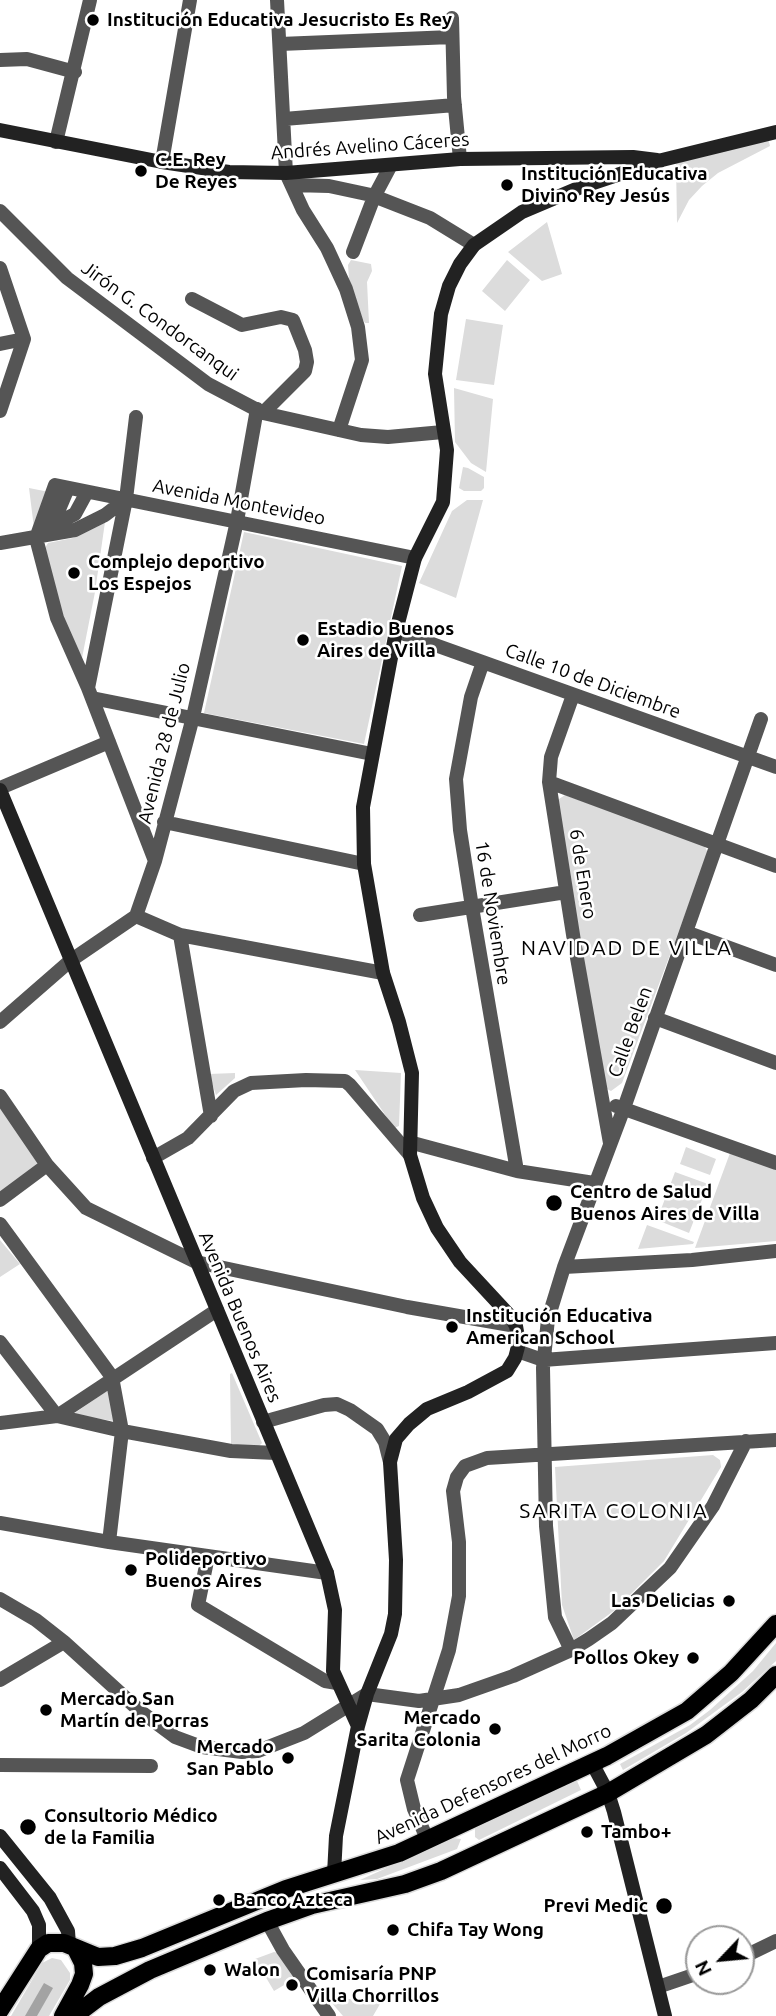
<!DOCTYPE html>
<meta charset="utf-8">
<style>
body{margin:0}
#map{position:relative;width:776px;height:2016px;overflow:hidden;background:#fff;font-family:Ubuntu,sans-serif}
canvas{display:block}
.north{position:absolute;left:685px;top:1925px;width:70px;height:70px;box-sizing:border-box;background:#fff;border:2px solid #999;border-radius:50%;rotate:244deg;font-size:19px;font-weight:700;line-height:28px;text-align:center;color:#000}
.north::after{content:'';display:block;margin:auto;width:24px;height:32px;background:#000;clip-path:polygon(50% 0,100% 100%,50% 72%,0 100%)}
</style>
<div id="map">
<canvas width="776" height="2016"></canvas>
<div class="north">N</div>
</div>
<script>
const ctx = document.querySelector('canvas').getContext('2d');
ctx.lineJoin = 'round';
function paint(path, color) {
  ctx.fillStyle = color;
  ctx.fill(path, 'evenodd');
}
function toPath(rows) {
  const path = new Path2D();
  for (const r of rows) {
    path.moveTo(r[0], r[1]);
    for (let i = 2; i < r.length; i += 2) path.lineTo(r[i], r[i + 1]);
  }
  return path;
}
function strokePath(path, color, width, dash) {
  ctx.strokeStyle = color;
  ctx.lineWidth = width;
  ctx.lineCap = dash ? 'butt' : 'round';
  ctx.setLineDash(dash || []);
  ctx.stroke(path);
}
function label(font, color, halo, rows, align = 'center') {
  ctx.font = font + ' Ubuntu,sans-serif';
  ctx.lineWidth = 5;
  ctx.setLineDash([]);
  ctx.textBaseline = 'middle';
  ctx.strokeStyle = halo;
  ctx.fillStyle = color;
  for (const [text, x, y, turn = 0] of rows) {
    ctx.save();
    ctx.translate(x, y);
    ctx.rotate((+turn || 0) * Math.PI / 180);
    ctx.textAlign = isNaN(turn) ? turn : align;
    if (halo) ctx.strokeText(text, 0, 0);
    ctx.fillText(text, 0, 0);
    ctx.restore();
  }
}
paint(toPath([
 [768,138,770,146,718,173,702,186,689,200,677,223,676,163],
 [547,222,562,274,542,281,508,252],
 [351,260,371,264,372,271,367,282,369,323,365,323,362,318,349,279,348,265],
 [507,260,530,280,505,311,482,291],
 [466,319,503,325,494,385,456,380],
 [454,388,493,399,486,472,471,463,455,442],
 [463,467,468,468,484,477,484,488,481,491,464,491,459,488],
 [29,488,49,492,34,528],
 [467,500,483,500,456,598,419,583,452,511],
 [105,522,95,592,82,658,59,609,45,548,48,543,73,538],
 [244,532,402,566,364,744,204,713],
 [565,795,704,845,708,853,622,1083,611,1091,605,1088,556,801],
 [355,1070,401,1073,399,1126,394,1128],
 [235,1073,235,1078,216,1095,209,1074],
 [0,1107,37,1160,37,1166,0,1194],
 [686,1147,716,1159,710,1175,680,1164],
 [730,1153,776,1169,776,1241,695,1248],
 [675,1172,708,1184,689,1233,657,1220],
 [647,1225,694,1242,693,1244,638,1249],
 [0,1240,20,1264,0,1277],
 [232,1373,262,1443,256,1449,231,1445,230,1374],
 [108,1390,114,1421,72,1415],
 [713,1455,720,1460,721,1467,664,1561,615,1610,574,1640,562,1605,555,1467],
 [776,1643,776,1661,742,1692,686,1733,623,1770,620,1764,690,1725,710,1710,753,1671],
 [577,1781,581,1790,479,1840,475,1837,475,1828],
 [453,1838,461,1839,457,1849,377,1879,360,1880],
 [274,1952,279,1953,296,1978,274,1991,255,1959],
 [52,1958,61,1960,70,1973,70,1980,49,2016,11,2016,42,1963],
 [325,1995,380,2004,373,2016,343,2016]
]), '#dcdcdc');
paint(toPath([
 [44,1983,53,1988,37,2016,25,2016]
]), '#a3a3a3');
const primary = toPath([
 [0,2010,39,1949,48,1943,64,1943,98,1957,115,1956,142,1948,286,1889,399,1853,607,1756,687,1711,731,1673,776,1624],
 [63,2016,80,1985,84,1974,83,1963,76,1949],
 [74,2016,99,1997,150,1970,267,1921,312,1905,405,1884,441,1871,608,1793,706,1735,751,1700,776,1675]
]);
strokePath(primary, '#dbdbdb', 21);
strokePath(toPath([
 [277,0,286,173,303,210,327,248,346,289,358,327,362,360,339,430],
 [452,18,454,97,460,159],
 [280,44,452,37],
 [0,60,27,59,75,72],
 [284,119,455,105],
 [56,142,90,0],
 [162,162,190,0],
 [292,185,329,186,371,195,430,218,474,245],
 [0,211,67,278,208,384,263,413,361,435,388,437,443,432],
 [353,252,374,197,391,165],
 [0,268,24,339],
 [192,299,242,325,281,317,293,320,305,350,307,362,305,371,263,413],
 [0,344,24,339],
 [0,411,24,339],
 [52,526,75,514,87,492],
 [40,535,52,526,68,488],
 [36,538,55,485,415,558],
 [36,538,57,618,88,688,155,861],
 [0,543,75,530,105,515,126,499],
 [396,631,776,767],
 [483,662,471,697,456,779,460,830,472,907,517,1171],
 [88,688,126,499,136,417],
 [573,695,551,757,549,782,574,941,610,1143],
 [92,698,372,754],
 [549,782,776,866],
 [0,788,109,742],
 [164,822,364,864],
 [420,915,566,892],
 [136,916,180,935,383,973],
 [686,932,776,965],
 [180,935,211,1116],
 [655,1018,776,1063],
 [0,1022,70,961,136,916,155,861,193,717,237,521,257,409],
 [0,1096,47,1165,86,1208,196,1262,407,1307,516,1326],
 [616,1106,776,1163],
 [409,1142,517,1171,594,1183],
 [153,1158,188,1138,234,1091,251,1083,306,1080,345,1081,350,1085,410,1155],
 [0,1200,47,1165],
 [0,1224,112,1377,122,1431,109,1542],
 [564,1267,692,1260,776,1251],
 [0,1342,57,1416,122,1431,231,1451,276,1453],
 [517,1351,543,1360,776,1343],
 [263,1422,324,1405,337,1404,350,1410,377,1429,385,1442,390,1462],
 [0,1423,57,1416,217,1310],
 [0,1523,109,1542,327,1573],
 [208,1556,198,1605,325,1681,337,1683],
 [0,1599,36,1620,64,1642,140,1711,175,1737,202,1747,242,1752,258,1751,304,1733,367,1694,419,1701,459,1695,513,1676,571,1650,589,1639,612,1623,670,1568,713,1506,746,1441],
 [571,1650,555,1617,546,1526,543,1368,548,1319,564,1267,624,1108,761,719],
 [0,1680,64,1642],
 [0,1765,151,1766],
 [428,1841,414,1809,407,1780,449,1650,459,1596,459,1542,453,1491,457,1477,465,1466,487,1458,776,1440],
 [267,1921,283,1950,329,2016],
 [741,1958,776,1941],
 [658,1987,699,1973]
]), '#555', 14);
strokePath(toPath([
 [0,130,162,162,229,172,286,173,460,159,633,157,657,160],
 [0,790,327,1573,335,1610,333,1671,358,1726],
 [592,1763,608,1793,614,1812,665,2016],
 [0,1836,50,1898,68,1931,69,1945],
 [0,1868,33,1911,39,1925,39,1949],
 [334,1874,336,1836,358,1726,367,1694,391,1634,395,1614,396,1560,390,1462,396,1439,409,1424,427,1409,468,1392,507,1371,515,1358,519,1343,516,1326,511,1317,460,1262,437,1228,423,1198,410,1155,412,1073,399,1022,383,973,364,864,363,807,396,631,415,558,443,502,447,450,435,374,441,314,449,286,460,264,474,245,522,212,581,187,662,160,776,132]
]), '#222', 14);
strokePath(primary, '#000', 18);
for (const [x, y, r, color] of [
 [93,20,7,"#000"],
 [141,171,7,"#000"],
 [507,185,7,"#000"],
 [74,573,7,"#000"],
 [303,640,7,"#000"],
 [554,1203,9,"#000"],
 [452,1327,7,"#000"],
 [131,1570,7,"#000"],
 [729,1601,7,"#000"],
 [693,1658,7,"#000"],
 [46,1710,7,"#000"],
 [495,1729,7,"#000"],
 [288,1758,7,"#000"],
 [28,1827,9,"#000"],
 [587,1832,7,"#000"],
 [219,1900,7,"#000"],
 [664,1906,9,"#000"],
 [393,1930,7,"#000"],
 [210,1970,7,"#000"],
 [292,1985,7,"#000"]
]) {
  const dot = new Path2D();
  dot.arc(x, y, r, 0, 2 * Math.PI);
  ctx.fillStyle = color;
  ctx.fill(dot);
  strokePath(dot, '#fff', 2.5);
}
label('bold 19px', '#000', '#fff', [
 ["Institución Educativa Jesucristo Es Rey",107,20],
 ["C.E. Rey",155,160],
 ["De Reyes",155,182],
 ["Institución Educativa",521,174],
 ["Divino Rey Jesús",521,196],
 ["Complejo deportivo",88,562],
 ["Los Espejos",88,584],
 ["Estadio Buenos",317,629],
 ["Aires de Villa",317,651],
 ["Centro de Salud",570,1192],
 ["Buenos Aires de Villa",570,1214],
 ["Institución Educativa",466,1316],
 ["American School",466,1338],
 ["Polideportivo",145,1559],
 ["Buenos Aires",145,1581],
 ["Las Delicias",715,1601,"right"],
 ["Pollos Okey",679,1658,"right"],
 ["Mercado San",60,1699],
 ["Martín de Porras",60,1721],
 ["Mercado",481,1718,"right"],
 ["Sarita Colonia",481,1740,"right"],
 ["Mercado",274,1747,"right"],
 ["San Pablo",274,1769,"right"],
 ["Consultorio Médico",44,1816],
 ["de la Familia",44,1838],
 ["Tambo+",601,1832],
 ["Banco Azteca",233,1900],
 ["Previ Medic",648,1906,"right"],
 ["Chifa Tay Wong",407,1930],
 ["Walon",224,1970],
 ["Comisaría PNP",306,1974],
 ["Villa Chorrillos",306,1996]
], 'left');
label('19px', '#000', '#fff', [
 ["Andrés Avelino Cáceres",370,146,-4],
 ["Jirón G. Condorcanqui",160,321,36],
 ["Avenida Montevideo",239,502,11],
 ["Calle 10 de Diciembre",593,681,20],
 ["Avenida 28 de Julio",164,743,-76],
 ["6 de Enero",583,874,81],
 ["16 de Noviembre",493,913,81],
 ["Calle Belen",630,1032,-70],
 ["Avenida Buenos Aires",240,1317,67],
 ["Avenida Defensores del Morro",493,1784,-25]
]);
ctx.letterSpacing = '2px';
label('21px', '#000', '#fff', [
 ["NAVIDAD DE VILLA",627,948],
 ["SARITA COLONIA",614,1511]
]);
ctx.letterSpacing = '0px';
</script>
